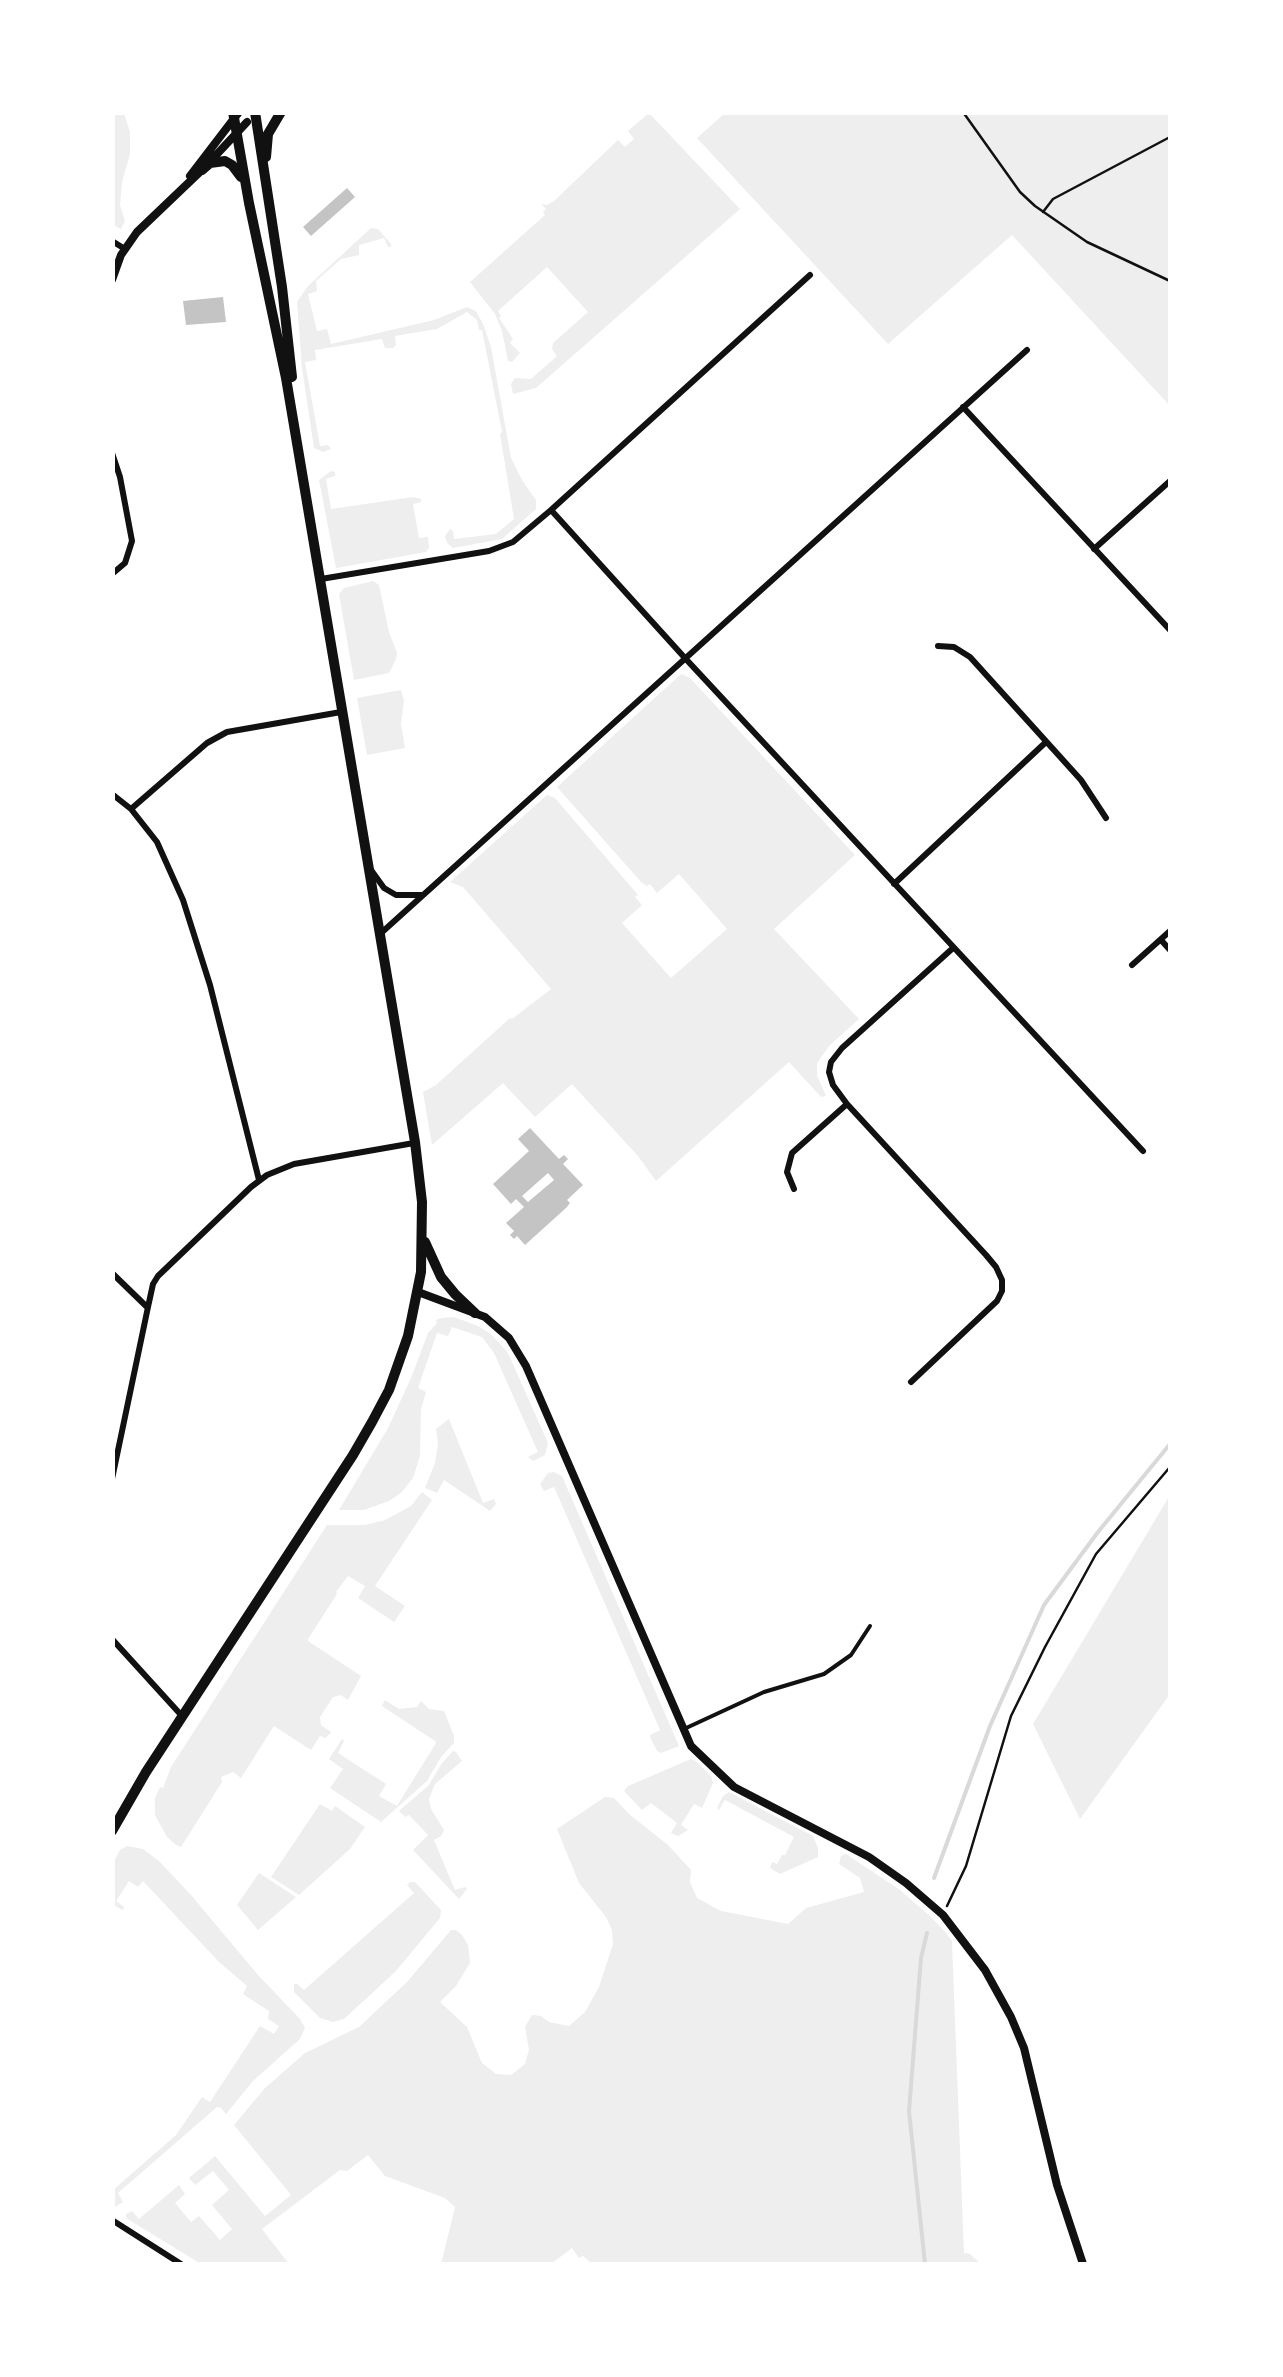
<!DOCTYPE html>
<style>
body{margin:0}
#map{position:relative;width:1283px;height:2377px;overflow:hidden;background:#fff;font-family:"Alegreya Sans",sans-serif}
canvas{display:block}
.frame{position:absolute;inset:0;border:115px solid #fff;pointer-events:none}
</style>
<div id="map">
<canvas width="1283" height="2377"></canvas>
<div class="frame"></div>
</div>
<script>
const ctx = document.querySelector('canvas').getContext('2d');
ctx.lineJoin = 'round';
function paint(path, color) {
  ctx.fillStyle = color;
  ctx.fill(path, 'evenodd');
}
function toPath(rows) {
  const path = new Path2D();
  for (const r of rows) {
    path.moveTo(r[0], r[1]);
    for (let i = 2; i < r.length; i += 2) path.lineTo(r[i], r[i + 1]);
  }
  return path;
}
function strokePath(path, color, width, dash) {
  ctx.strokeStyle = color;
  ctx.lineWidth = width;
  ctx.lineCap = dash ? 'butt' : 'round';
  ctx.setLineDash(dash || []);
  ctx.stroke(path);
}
paint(toPath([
 [112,113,124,113,130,132,130,154,122,182,120,205,125,221,121,229,113,225],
 [649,113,740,209,536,388,513,394,511,384,515,378,531,379,557,356,552,349,553,343,588,312,547,267,498,311,501,316,499,318,513,339,510,343,520,353,512,362,508,361,502,331,495,314,470,282,545,215,543,212,546,209,541,204,547,205,554,201,618,140,625,147,634,139,628,131],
 [725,113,1170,113,1170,406,1012,235,888,344,697,138],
 [371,228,378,229,391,244,391,247,388,247,384,238,359,245,359,255,341,259,316,281,317,291,308,294,317,331,327,329,331,344,434,320,467,307,476,311,483,324,491,347,511,458,522,480,536,500,536,509,502,539,453,548,447,543,445,536,450,529,453,531,454,539,496,534,514,519,500,434,502,432,482,330,479,330,477,320,467,312,437,329,395,336,396,345,393,348,385,348,382,339,315,350,316,360,305,362,320,446,328,445,331,449,323,452,314,448,302,368,297,302,308,286],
 [331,471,335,472,335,476,326,479,331,509,413,497,421,499,421,502,413,504,419,538,428,537,429,548,426,552,336,568,319,480],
 [373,581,379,585,389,632,397,653,396,659,389,673,354,680,339,594,344,588],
 [681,674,690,678,855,855,774,929,859,1019,830,1045,817,1063,817,1075,826,1096,821,1097,789,1062,656,1181,638,1156,572,1084,535,1117,503,1083,432,1145,423,1092,436,1085,510,1018,512,1019,551,989,463,887,450,882,547,795,555,798,638,895,635,897,642,905,622,923,671,978,727,929,679,874,657,893,650,884,647,886,642,883,557,787],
 [401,690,404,701,401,724,405,748,367,755,357,698],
 [454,1317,478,1326,491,1334,508,1353,548,1443,545,1455,533,1461,528,1457,538,1452,494,1353,482,1337,452,1327,448,1336,437,1333,418,1388,426,1392,421,1409,420,1456,413,1478,401,1493,389,1501,364,1510,339,1510,388,1428,411,1378,428,1333,437,1323,436,1320,442,1318],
 [449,1419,483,1503,494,1499,496,1504,490,1511,444,1480,437,1493,425,1488,435,1463,438,1444,436,1429],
 [554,1472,562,1476,679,1746,661,1753,657,1751,651,1739,650,1735,660,1730,554,1487,544,1491,540,1484,548,1473],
 [422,1492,432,1500,375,1586,405,1606,394,1622,358,1598,365,1586,348,1576,336,1592,337,1594,308,1639,308,1641,361,1676,348,1700,341,1695,333,1697,320,1717,321,1725,331,1732,326,1738,320,1736,311,1750,274,1726,241,1778,233,1772,221,1777,222,1782,181,1847,176,1845,167,1837,155,1815,155,1798,160,1787,163,1788,171,1767,327,1525,365,1525,385,1520,411,1506],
 [1170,1495,1170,1694,1080,1819,1033,1724],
 [385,1700,399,1709,417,1707,421,1701,429,1709,444,1711,454,1736,454,1743,441,1757,427,1781,381,1822,330,1788,343,1769,329,1759,342,1739,344,1741,338,1753,386,1784,379,1796,397,1806,436,1743,435,1741,382,1706],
 [453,1751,456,1752,462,1761,435,1784,429,1799,431,1809,444,1830,441,1836,434,1840,455,1890,465,1887,467,1889,459,1899,413,1850,428,1835,409,1815,405,1817,399,1811,429,1785,442,1763],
 [691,1759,696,1761,711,1776,713,1783,702,1808,694,1804,681,1825,688,1830,678,1836,671,1833,677,1823,651,1803,642,1810,624,1791,628,1786],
 [729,1792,813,1836,818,1848,818,1857,780,1874,770,1868,772,1862,777,1864,782,1855,785,1855,794,1837,725,1800,719,1810,717,1808,723,1796],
 [605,1797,614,1798,629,1814,668,1845,691,1870,690,1882,697,1898,721,1911,788,1924,806,1908,864,1892,860,1878,839,1864,841,1856,846,1854,900,1890,931,1917,946,1933,952,1941,964,2253,970,2254,981,2264,592,2264,583,2256,579,2258,572,2248,551,2264,441,2264,455,2207,445,2198,385,2176,368,2155,347,2171,340,2170,262,2229,289,2264,201,2264,126,2218,126,2214,132,2211,139,2219,179,2185,185,2194,175,2203,191,2222,199,2216,220,2240,232,2229,212,2205,229,2190,213,2171,195,2185,189,2178,215,2156,265,2216,291,2195,234,2125,265,2088,305,2053,359,2027,407,1982,451,1930,456,1930,462,1935,468,1945,470,1963,456,1986,440,2002,467,2027,482,2063,496,2074,511,2075,525,2064,529,2050,525,2027,532,2015,541,2016,549,2022,569,2026,585,2012,599,1987,613,1944,612,1930,606,1917,579,1883,557,1829],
 [320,1804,332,1811,335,1806,365,1827,350,1849,299,1895,271,1877],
 [127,1846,143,1849,160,1862,191,1895,258,1975,300,2019,305,2028,300,2039,253,2081,226,2114,221,2108,217,2107,118,2193,123,2202,113,2208,113,2190,176,2135,202,2097,210,2102,260,2026,274,2034,279,2026,268,2019,269,2011,243,1994,247,1986,219,1962,143,1881,138,1887,129,1881,116,1901,124,1907,123,1910,113,1905,113,1863,120,1850],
 [259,1873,296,1897,258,1930,237,1905],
 [410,1882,415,1882,441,1910,440,1918,396,1971,344,2019,333,2022,320,2018,294,1992,294,1985,296,1983,304,1990,414,1893,407,1885]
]), '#eee');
strokePath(toPath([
 [934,1878,990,1726,1044,1605,1098,1532,1170,1444],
 [925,2264,909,2111,921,1958,927,1933]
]), '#d9d9d9', 4);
paint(toPath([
 [347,188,355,197,311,236,303,227],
 [223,297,226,322,186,325,183,301],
 [530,1128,559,1159,564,1155,568,1159,563,1164,583,1185,567,1200,570,1203,566,1208,525,1245,517,1236,514,1239,510,1235,514,1231,506,1223,524,1207,516,1199,511,1204,493,1184,529,1151,518,1139],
 [548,1173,554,1180,528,1202,522,1196]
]), '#c4c4c4');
strokePath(toPath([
 [963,112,1020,192,1035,206,1087,242,1170,281],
 [1043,212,1053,199,1170,137],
 [947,1906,966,1866,1011,1716,1045,1647,1096,1554,1170,1467]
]), '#111', 2.5);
strokePath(toPath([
 [684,1729,764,1692,824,1674,851,1655,870,1626]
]), '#111', 4);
strokePath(toPath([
 [112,241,125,249],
 [963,407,1170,630],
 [112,453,120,477,132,541,125,563,112,574],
 [551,510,684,657,1143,1151],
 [1094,549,1170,481],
 [321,579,489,551,513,542,551,510,810,275],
 [938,646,954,647,970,657,1081,780,1106,818],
 [112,794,131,809,157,842,183,900,210,985,259,1180],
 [131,809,207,743,227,732,341,712],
 [371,870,384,888,396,895,422,895],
 [894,884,1046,742],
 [380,934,1027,350],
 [1161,940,1170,950],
 [1132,965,1170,931],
 [794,1189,787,1172,792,1153,847,1104],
 [112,1273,147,1307],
 [911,1382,997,1301,1002,1291,1002,1280,996,1267,986,1255,847,1104,833,1085,829,1072,831,1062,842,1048,953,948],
 [112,1479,148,1307,153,1284,158,1276,251,1187,267,1175,294,1164,414,1143],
 [112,1639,182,1716],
 [112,2220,181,2264]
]), '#111', 6);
strokePath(toPath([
 [190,176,239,112],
 [112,280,121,255,137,232,204,168,247,122],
 [418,1292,485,1317,509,1338,526,1366,691,1746,734,1787,869,1857,906,1883,943,1915,985,1970,1011,2017,1024,2048,1057,2185,1083,2264]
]), '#111', 8);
strokePath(toPath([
 [255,112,282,287,292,377],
 [266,157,268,134,281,112],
 [202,170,210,163,225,161,232,165,241,177],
 [425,1242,441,1277,455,1294,475,1313],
 [112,1831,146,1772,353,1455,372,1422,389,1390,408,1336,421,1272,422,1202,415,1142,286,378,249,203,233,112]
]), '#111', 10);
</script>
